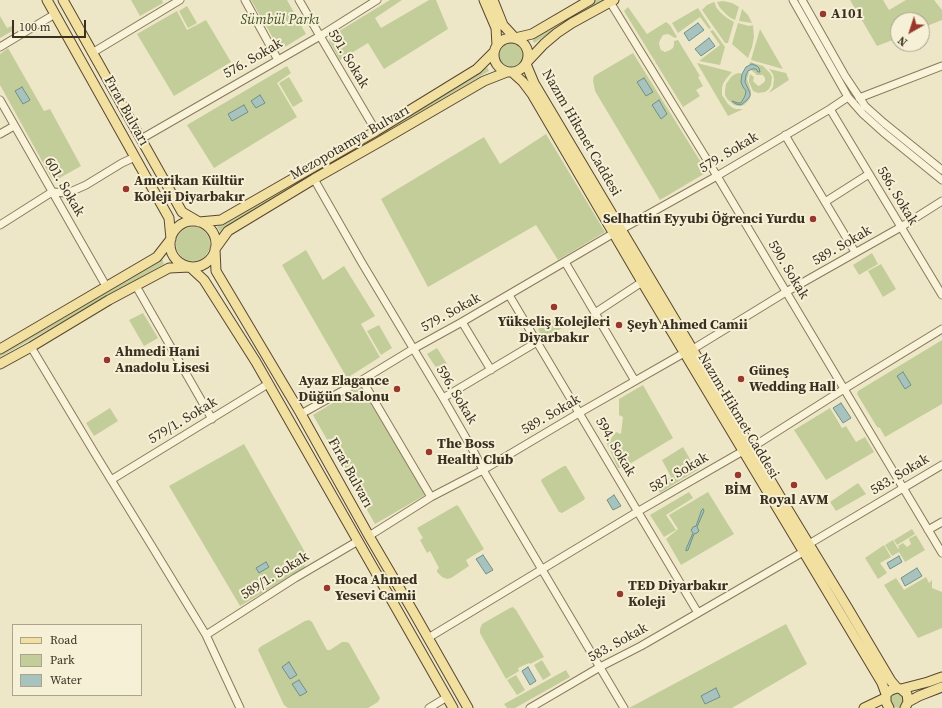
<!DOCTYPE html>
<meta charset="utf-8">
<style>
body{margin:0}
#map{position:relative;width:942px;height:708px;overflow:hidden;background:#eee7c7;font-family:"Source Serif 4",serif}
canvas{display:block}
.legend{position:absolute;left:12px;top:624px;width:130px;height:72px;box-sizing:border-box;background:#f6f0d7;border:1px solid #aba38e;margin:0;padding:5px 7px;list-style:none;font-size:12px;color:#3b3020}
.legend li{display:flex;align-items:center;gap:8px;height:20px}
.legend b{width:20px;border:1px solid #aba38e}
.north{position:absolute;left:890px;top:12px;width:40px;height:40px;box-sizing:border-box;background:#f6f0d7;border:1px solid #aba38e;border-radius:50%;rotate:219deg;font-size:11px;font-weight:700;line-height:16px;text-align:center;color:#3b3020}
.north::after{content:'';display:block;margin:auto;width:14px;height:18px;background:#99372c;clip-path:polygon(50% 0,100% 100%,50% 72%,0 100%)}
.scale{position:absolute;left:12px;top:20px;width:74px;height:18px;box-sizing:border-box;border:2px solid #3b3020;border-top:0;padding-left:5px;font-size:12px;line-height:14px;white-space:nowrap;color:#3b3020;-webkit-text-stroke:3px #f6f0d7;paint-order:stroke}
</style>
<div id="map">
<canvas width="942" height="708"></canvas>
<ul class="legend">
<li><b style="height:5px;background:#f1e0a0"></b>Road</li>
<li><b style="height:11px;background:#c2cd9a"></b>Park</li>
<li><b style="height:11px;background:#a8c2bd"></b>Water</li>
</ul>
<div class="north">N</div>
<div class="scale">100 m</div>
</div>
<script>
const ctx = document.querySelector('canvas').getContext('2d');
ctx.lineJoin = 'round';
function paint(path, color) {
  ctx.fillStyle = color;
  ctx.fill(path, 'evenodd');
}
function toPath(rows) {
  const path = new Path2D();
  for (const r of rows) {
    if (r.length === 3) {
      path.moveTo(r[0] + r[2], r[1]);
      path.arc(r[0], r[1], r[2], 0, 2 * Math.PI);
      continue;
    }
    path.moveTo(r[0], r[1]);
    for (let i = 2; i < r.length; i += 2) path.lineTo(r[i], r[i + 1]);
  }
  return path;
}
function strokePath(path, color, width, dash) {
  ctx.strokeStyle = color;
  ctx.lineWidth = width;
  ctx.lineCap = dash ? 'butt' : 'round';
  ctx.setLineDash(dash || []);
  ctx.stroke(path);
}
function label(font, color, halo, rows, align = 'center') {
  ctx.font = font + ' "Source Serif 4",serif';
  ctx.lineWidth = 4;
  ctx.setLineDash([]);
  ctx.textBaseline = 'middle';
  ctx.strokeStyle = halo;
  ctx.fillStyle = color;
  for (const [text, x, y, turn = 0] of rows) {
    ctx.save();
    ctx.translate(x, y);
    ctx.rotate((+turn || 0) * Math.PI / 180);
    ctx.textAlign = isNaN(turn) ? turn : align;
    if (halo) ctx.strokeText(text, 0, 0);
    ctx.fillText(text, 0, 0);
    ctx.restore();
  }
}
paint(toPath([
 [131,0,162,0,163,3,140,16],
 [251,0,287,0,306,34,280,50],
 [390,0,402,0,375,18,381,28,429,0,436,0,448,29,384,69,368,43,340,60,329,41,331,36],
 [596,0,604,0,562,25,534,43,532,38],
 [850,0,883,0,889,10,906,0,934,0,942,10,942,20,922,28,922,20,898,20,898,38,877,46],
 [723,1,732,3,739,7,735,20,731,18,728,16,720,8,717,2],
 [714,2,715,3,716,7,721,13,727,18,734,22,728,43,725,43,702,10,707,5],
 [187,6,197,23,188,28,179,11],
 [628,7,647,34,666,22,670,25,677,37,675,38,668,34,663,35,660,40,659,43,660,48,661,50,665,52,670,50,673,48,674,44,674,41,678,40,700,76,698,77,703,86,696,90,700,96,683,107,624,11],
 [698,8,711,28,709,29,700,17,678,33,672,23],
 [742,9,748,15,752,23,739,21],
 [177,11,187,30,206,20,231,62,174,96,137,34],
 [0,16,7,28,12,26,14,30,0,38],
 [738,23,749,26,753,25,754,37,752,47,748,58,732,44],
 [760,29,783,69,751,60],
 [713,30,725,47,720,65,699,61,720,45,710,31],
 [512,55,13],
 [8,48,44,111,50,109,81,166,56,180,52,179,0,85,0,54],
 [633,53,707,172,660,200,595,91,593,80,594,76],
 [750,62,763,66,770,73,772,77,771,85,769,89,765,92,758,93,753,91,749,82,749,79,750,74,754,77,753,81,757,85,759,86,763,83,765,81,765,78,763,75,757,75,750,69,754,69,760,71,759,68,752,64,749,65],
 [697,63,732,72,726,79,723,84,722,88,722,95,728,104,733,108,736,109,743,109,741,110,728,116],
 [287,66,291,73,277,83,297,117,214,168,187,125],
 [487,67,489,71,312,176,231,225,220,232,217,227,466,81],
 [769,69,786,73,789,80,769,93,773,87,774,79,773,74],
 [748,72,749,73,747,79,751,91,750,98,748,101,744,105,739,106,734,105,727,99,725,95,725,91,726,84,731,77,735,74,739,73,742,74,741,79,746,91,745,96,741,103,738,103,732,101,739,105,750,96,750,93,745,81,746,75],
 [289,77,303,101,293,107,279,83],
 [546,134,605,232,558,260,536,225,428,287,381,199,484,137,500,164],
 [193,244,17],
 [306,250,323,280,344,266,375,316,361,324,380,357,347,378,282,265],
 [872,253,878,264,859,275,853,265],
 [162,259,164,264,0,357,0,353],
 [881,264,896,289,883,297,868,271],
 [143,313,158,338,144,346,129,320],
 [558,317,564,327,543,339,538,329],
 [379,325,392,348,381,355,367,331],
 [942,340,942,404,885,437,880,428,877,427,857,394,858,391],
 [437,348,447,364,437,369,427,354],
 [643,385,673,438,623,468,618,468,607,444,616,432,621,434,623,417,619,415,619,399],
 [361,386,425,495,375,524,313,415],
 [110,408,118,421,94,436,86,423],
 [830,408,842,428,846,426,856,442,865,437,874,452,826,480,794,430],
 [244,444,310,561,304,565,306,568,240,606,169,486],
 [683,447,694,466,697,465,699,469,660,493,657,486,671,477,662,460],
 [564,466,566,466,585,498,584,500,562,513,559,512,541,481,542,479],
 [858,483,866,494,836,511,830,502],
 [689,492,693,498,666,515,676,530,664,537,650,515],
 [708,492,734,534,681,565,666,539,678,529,669,515],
 [457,505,459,507,484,549,466,560,469,566,451,578,447,579,442,577,437,572,437,570,439,568,430,551,427,553,420,540,423,538,417,528],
 [912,529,915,534,897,545,894,540],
 [916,535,925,550,905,562,899,552,892,556,885,545,893,540,898,549,899,548,898,546,903,543,907,547,911,544,909,539],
 [884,545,891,557,880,563,887,573,878,579,865,558],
 [926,577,929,583,932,580,932,588,942,592,942,628,918,638,884,585,896,578,904,590],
 [513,607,516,610,544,657,530,664,529,663,518,668,519,671,506,679,481,635,480,633,480,629,482,624,510,608],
 [309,620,312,622,327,650,330,650,342,642,346,642,349,643,380,698,378,702,368,708,288,708,284,705,258,650,260,647,305,621],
 [786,624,807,664,732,708,629,708],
 [542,660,551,675,543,680,534,665],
 [566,670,570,677,515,708,507,708,504,704],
 [516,675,525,690,517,695,507,680],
 [896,690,906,698,901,707,898,708,892,706,890,704,889,695]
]), '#c2cd9a');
const water = toPath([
 [698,23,704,30,689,41,684,33,698,23],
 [709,38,715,46,701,56,695,49,709,38],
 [752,64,757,66,759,68,760,72,758,72,756,69,752,69,748,71,746,75,745,82,750,93,750,96,747,100,741,105,736,104,732,101,738,103,741,103,745,96,746,91,743,87,741,82,742,74,746,67,752,64],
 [644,78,653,92,646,96,637,82,644,78],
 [22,87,30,100,23,104,15,91,22,87],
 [260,95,265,103,256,108,251,101,260,95],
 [659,100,667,114,661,119,652,105,659,100],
 [244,105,248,112,232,121,228,114,244,105],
 [903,372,911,385,905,389,897,376,903,372],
 [841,403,851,418,843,423,833,408,841,403],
 [614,495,621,506,613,510,607,500,614,495],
 [703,509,704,511,697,527,699,531,697,533,694,534,688,550,686,551,686,549,693,533,691,530,692,529,693,527,696,526,701,512,701,511,703,509],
 [483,555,493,570,486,574,476,559,483,555],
 [899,556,902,562,890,569,887,563,899,556],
 [266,562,269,567,259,573,256,568,266,562],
 [917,568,922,576,905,586,901,578,917,568],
 [289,662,297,675,290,679,282,667,289,662],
 [528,667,536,681,530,685,522,671,528,667],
 [299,680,307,692,300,696,292,684,299,680],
 [716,688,720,697,705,704,701,696,716,688]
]);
paint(water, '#a8c2bd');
strokePath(water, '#6e918c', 1);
const minor = toPath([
 [245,0,278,60],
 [299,0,320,36,376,131],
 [793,0,848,97,863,114,883,132,942,180],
 [802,0,845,76,865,106,884,123,942,170],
 [610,2,717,176,942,553],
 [0,47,55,14],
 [92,53,180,0],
 [859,98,942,66],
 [0,100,106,286],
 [830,109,942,295],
 [0,134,14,126],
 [785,135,855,252],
 [141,139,320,36,377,0],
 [314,179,362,263,443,398,474,452,483,470,624,708],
 [825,202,869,174],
 [0,225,52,192,68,193,86,185,122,163,135,157],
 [622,229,717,176,830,109,848,97],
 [565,262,635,381],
 [136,286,212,419],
 [509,295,698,613],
 [595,313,642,282],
 [462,322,491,370],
 [31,347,94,452,153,548,206,635,240,708],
 [693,349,786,292,901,227,942,201],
 [362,380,431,497],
 [443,398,537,342],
 [301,414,362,380,413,349,462,322,614,233],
 [111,480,268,384],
 [928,530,942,522],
 [369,536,431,497,483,470,579,413,684,353],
 [809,544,942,465],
 [206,635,295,578,358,541],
 [428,638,637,512,743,451,751,448,844,389,942,329],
 [429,708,447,697],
 [530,708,600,667,641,646,698,613,803,552]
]);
const major = toPath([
 [63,0,182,212,199,222,221,220,376,131,477,69,494,52],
 [484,0,496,28,497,45],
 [493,0,503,25,515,38,532,34,590,0],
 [511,55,17],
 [528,61,544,44,557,33,572,23,614,0],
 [526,64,534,83,787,508,846,605,891,681,897,688],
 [512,72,523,82,532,94,642,282,882,683,886,694],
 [193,244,23],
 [0,349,157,257,171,239,169,218,47,0],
 [0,364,31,347,109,300,169,268,190,267,204,280,256,362,453,708],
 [901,689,928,682,942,677],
 [908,702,919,696,942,687],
 [468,708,414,613,369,536,301,414,216,271,215,249,228,231,314,179,381,141,484,81,507,72],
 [864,708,885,698],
 [889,708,886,702,886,694,891,690,897,688,901,689,907,694,908,702,905,708]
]);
strokePath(minor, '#8a795c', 9);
strokePath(major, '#584730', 11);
strokePath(minor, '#f9f3da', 7);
strokePath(major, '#f1e0a0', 9);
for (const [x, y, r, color] of [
 [823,14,4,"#99372c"],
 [126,189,4,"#99372c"],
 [813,219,4,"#99372c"],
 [554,307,4,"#99372c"],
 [619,325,4,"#99372c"],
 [107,360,4,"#99372c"],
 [741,379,4,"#99372c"],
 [397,389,4,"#99372c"],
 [429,452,4,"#99372c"],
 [738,475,4,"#99372c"],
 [794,485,4,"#99372c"],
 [327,588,4,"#99372c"],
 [620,594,4,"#99372c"]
]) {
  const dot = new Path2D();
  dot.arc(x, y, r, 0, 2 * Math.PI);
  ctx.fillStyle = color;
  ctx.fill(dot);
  strokePath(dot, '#f6f0d7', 1.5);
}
label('bold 14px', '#3b3020', '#f6f0d7', [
 ["A101",831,14],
 ["Amerikan Kültür",134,181],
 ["Koleji Diyarbakır",134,197],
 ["Selhattin Eyyubi Öğrenci Yurdu",805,219,"right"],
 ["Yükseliş Kolejleri",554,322,"center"],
 ["Diyarbakır",554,338,"center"],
 ["Şeyh Ahmed Camii",627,325],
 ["Ahmedi Hani",115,352],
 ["Anadolu Lisesi",115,368],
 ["Güneş",749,371],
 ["Wedding Hall",749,387],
 ["Ayaz Elagance",389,381,"right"],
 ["Düğün Salonu",389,397,"right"],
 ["The Boss",437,444],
 ["Health Club",437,460],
 ["BİM",738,490,"center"],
 ["Royal AVM",794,500,"center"],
 ["Hoca Ahmed",335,580],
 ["Yesevi Camii",335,596],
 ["TED Diyarbakır",628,586],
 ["Koleji",628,602]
], 'left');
label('italic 14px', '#465726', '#f6f0d7', [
 ["Sümbül Parkı",280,20]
]);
label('14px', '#3b3020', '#f6f0d7', [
 ["576. Sokak",253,59,-30],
 ["591. Sokak",348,59,59],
 ["Fırat Bulvarı",126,111,61],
 ["Nazım Hikmet Caddesi",581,133,60],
 ["Mezopotamya Bulvarı",350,143,-30],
 ["579. Sokak",729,153,-31],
 ["601. Sokak",64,187,60],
 ["586. Sokak",897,196,59],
 ["589. Sokak",842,246,-30],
 ["590. Sokak",788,270,59],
 ["579. Sokak",451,313,-29],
 ["596. Sokak",456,395,59],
 ["589. Sokak",551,415,-30],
 ["Nazım Hikmet Caddesi",738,416,59],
 ["579/1. Sokak",183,421,-31],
 ["594. Sokak",615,447,60],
 ["Fırat Bulvarı",350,473,61],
 ["587. Sokak",679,473,-30],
 ["583. Sokak",900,475,-31],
 ["589/1. Sokak",275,576,-32],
 ["583. Sokak",618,643,-29]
]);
</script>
